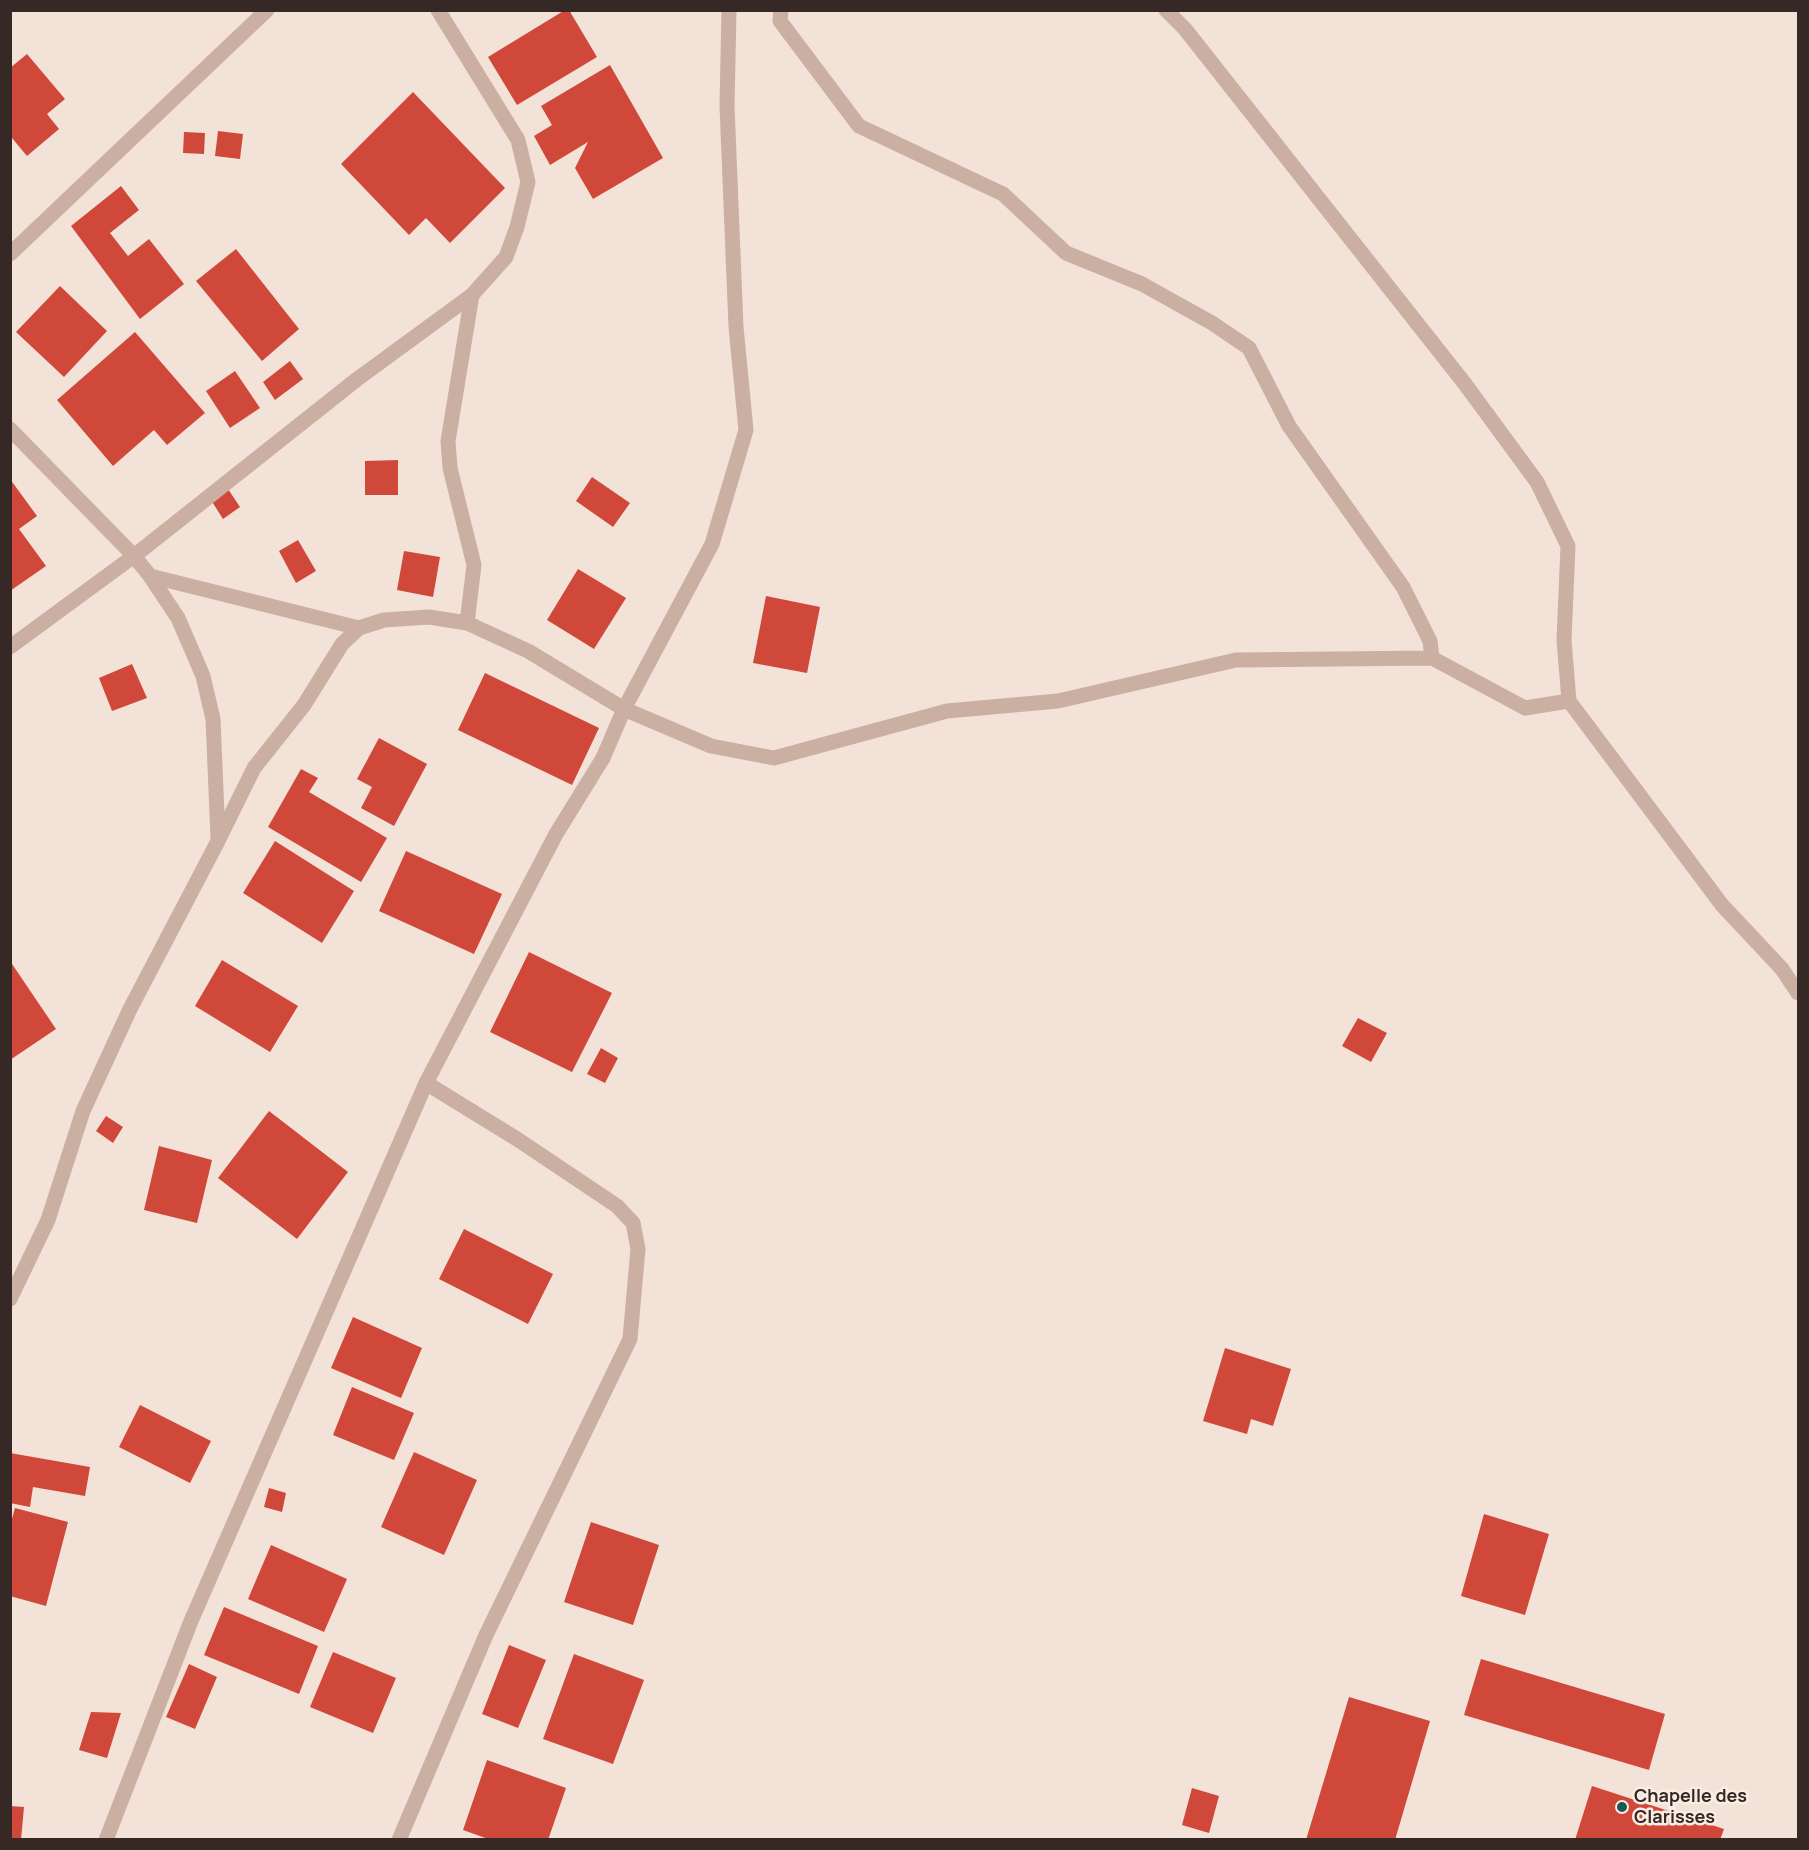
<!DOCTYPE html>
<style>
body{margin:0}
#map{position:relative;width:1809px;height:1850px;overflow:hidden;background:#f3e2d7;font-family:Manrope,sans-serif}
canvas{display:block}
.frame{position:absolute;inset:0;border:12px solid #362825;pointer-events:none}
</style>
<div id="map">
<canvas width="1809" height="1850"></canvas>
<div class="frame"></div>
</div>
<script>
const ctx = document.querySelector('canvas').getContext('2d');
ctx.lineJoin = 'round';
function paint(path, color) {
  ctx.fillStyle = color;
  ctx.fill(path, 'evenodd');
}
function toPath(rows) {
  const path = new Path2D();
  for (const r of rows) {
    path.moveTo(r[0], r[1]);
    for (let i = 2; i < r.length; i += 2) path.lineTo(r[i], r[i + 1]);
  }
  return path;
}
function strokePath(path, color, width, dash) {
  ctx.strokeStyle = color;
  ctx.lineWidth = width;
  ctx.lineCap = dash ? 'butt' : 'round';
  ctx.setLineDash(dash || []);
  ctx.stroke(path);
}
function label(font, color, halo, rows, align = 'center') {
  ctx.font = font + ' Manrope,sans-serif';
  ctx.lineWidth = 5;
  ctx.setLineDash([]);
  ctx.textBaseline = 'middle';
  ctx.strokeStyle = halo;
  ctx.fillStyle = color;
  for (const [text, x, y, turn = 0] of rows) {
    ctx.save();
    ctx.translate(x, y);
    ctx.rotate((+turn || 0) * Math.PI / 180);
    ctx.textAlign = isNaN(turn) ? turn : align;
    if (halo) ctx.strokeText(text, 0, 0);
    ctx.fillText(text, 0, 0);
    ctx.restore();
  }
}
paint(toPath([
 [565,10,569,10,597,57,517,105,488,57],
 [27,54,65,99,47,114,59,129,27,156,12,138,10,140,10,68],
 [610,65,663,158,593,199,575,168,588,142,550,165,534,136,552,125,541,106],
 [413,92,505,188,450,243,426,218,409,235,341,164],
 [218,131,243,134,240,159,215,156],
 [184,132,205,133,204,154,183,153],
 [121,186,139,210,110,233,128,256,149,239,184,284,140,319,71,226],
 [236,249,299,329,262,361,196,281],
 [60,286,107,331,64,377,16,332],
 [135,332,205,413,167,445,154,430,113,466,57,400],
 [290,361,303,379,275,400,263,382],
 [235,371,260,408,230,428,206,391],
 [398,460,398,495,365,495,365,461],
 [592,477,630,503,613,527,576,501],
 [10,479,37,516,19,529,46,566,10,591],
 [228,489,240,507,223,519,211,500],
 [298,540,316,571,296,583,279,551],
 [404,551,440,557,433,597,397,590],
 [578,569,626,598,594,649,547,620],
 [766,596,820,607,807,673,753,663],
 [132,664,147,698,112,711,99,678],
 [485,673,599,728,572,785,458,730],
 [379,738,427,764,394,826,361,808,372,787,357,779],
 [301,769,318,778,309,792,387,838,361,882,268,827],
 [275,841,354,891,322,943,243,893],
 [406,851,502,894,474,954,379,911],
 [529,952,612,993,572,1072,490,1032],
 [222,960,298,1006,270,1052,195,1006],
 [10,961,56,1029,10,1060],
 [1358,1018,1387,1033,1371,1062,1342,1046],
 [601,1048,618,1058,605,1083,587,1074],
 [269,1111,348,1172,297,1239,218,1178],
 [106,1116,123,1127,113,1143,96,1131],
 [159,1146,212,1160,197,1223,144,1210],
 [464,1229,553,1274,528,1324,439,1279],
 [353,1317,422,1348,401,1398,331,1368],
 [1225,1348,1291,1369,1273,1426,1251,1419,1247,1434,1203,1421],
 [352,1387,414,1413,394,1460,333,1435],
 [140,1405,211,1441,190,1483,119,1447],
 [414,1452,477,1480,444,1555,381,1527],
 [10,1453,90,1467,85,1496,33,1487,30,1507,10,1503],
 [269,1488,286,1493,282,1512,264,1507],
 [15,1508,68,1522,46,1606,10,1596,10,1526],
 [1484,1514,1549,1534,1525,1615,1461,1596],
 [591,1522,659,1545,633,1625,564,1602],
 [271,1545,347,1579,324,1632,248,1599],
 [224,1607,318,1646,299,1694,204,1655],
 [509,1645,546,1660,518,1728,482,1714],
 [333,1652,396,1678,373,1733,310,1707],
 [574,1654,644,1680,613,1764,543,1739],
 [1481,1659,1665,1714,1649,1770,1464,1715],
 [189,1664,217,1677,195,1729,166,1717],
 [1349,1697,1430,1721,1395,1840,1306,1840],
 [91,1712,121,1713,107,1758,79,1750],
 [487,1760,566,1788,548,1840,491,1840,463,1830],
 [1592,1786,1724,1829,1720,1840,1575,1840],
 [1192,1788,1219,1796,1209,1833,1182,1825],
 [10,1806,24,1807,21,1840,10,1840]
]), '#cf4839');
strokePath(toPath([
 [729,10,727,106,736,327,746,430,712,544,624,709,711,746,774,758,947,711,1058,701,1236,660,1432,658,1525,708,1569,701,1722,905,1782,969,1798,993],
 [781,10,780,21,859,126,1003,194,1066,253,1142,284,1212,323,1249,348,1289,426,1403,587,1430,641,1432,658],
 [1166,10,1185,29,1465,384,1537,482,1568,546,1564,640,1569,701],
 [10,254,267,10],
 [10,429,134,556,150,576,178,618,203,676,213,719,218,838],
 [150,576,359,628],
 [467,623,474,565,450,468,448,441,472,295],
 [10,647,134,556,356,380,472,295,506,257,517,227,528,182,518,140,438,10],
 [10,1299,48,1220,83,1111,130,1009,218,841,254,768,304,705,342,644,359,628,384,620,429,617,467,623,528,651,624,709,603,758,556,834,426,1083,191,1621,106,1840],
 [399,1840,486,1635,630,1339,638,1249,633,1223,617,1206,517,1139,426,1083]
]), '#cbafa2', 15);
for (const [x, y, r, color] of [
 [1622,1807,6,"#185a55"]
]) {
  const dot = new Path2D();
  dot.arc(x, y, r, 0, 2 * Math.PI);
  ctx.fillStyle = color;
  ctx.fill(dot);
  strokePath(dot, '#faede3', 2);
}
label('bold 18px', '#362825', '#faede3', [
 ["Chapelle des",1634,1797],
 ["Clarisses",1634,1818]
], 'left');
</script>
